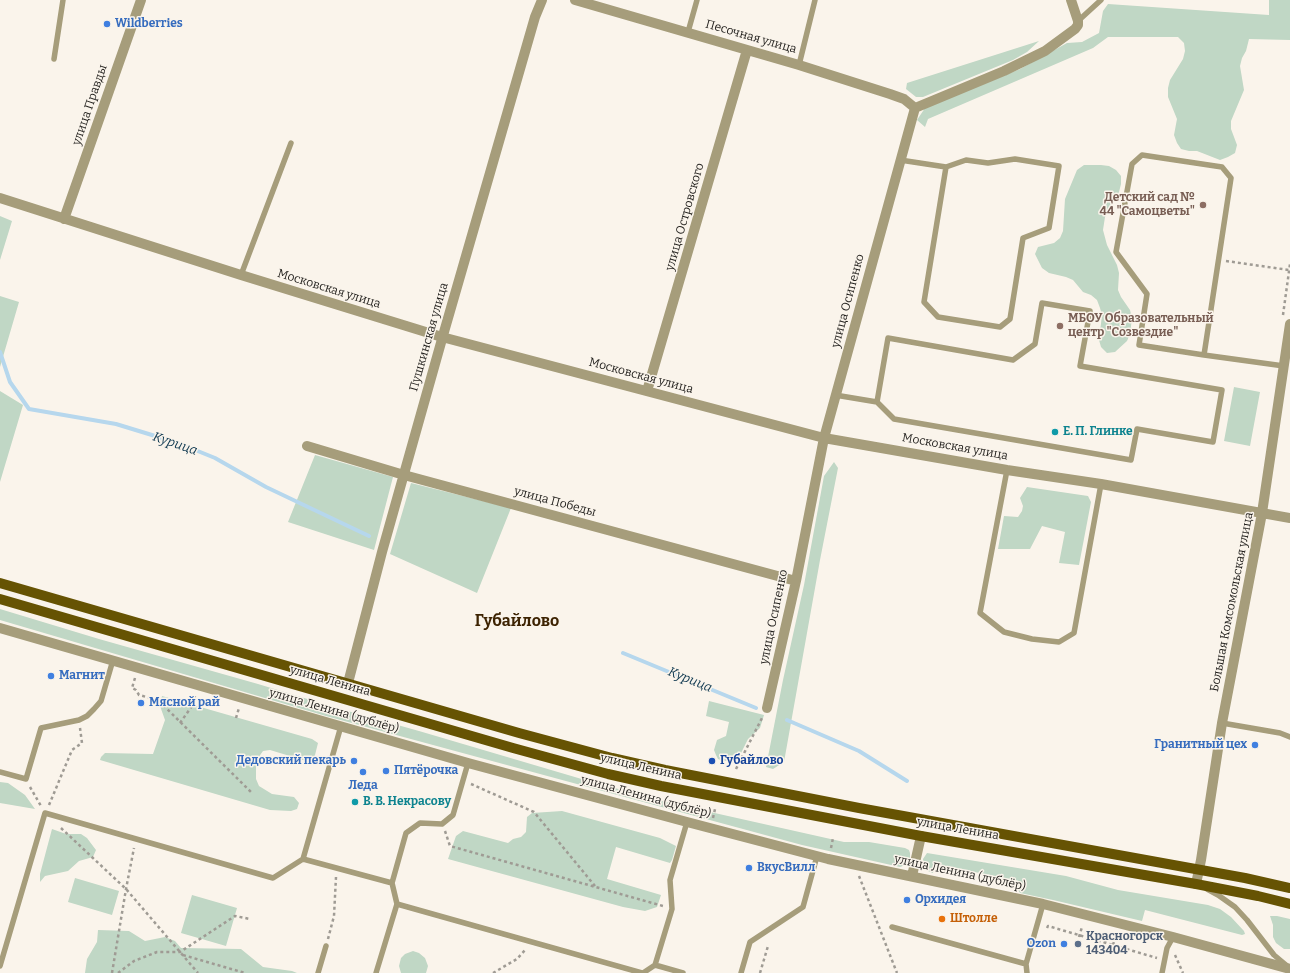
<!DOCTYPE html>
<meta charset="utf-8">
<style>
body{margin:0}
canvas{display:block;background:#faf4eb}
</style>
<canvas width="1290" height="973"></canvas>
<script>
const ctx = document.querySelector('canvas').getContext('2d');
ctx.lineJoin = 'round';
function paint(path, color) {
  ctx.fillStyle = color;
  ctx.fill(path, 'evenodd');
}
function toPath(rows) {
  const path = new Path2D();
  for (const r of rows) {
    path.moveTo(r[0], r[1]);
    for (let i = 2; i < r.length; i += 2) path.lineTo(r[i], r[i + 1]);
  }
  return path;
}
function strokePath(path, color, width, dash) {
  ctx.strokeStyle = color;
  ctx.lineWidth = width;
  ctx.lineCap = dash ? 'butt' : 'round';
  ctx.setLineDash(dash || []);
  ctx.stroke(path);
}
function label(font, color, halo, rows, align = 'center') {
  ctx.font = font + ' Bitter,serif';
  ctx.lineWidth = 3;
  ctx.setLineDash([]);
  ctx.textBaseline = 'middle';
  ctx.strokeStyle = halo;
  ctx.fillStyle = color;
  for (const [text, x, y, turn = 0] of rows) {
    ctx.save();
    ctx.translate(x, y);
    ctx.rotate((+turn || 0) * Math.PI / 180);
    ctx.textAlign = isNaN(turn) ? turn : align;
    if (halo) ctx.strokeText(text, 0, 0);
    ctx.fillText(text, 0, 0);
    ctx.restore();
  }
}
paint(toPath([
 [1269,0,1290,0,1290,40,1249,39,1246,51,1242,58,1240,66,1244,90,1231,121,1231,129,1237,145,1235,153,1228,157,1220,160,1197,151,1189,151,1181,149,1177,143,1174,135,1177,119,1168,97,1168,88,1170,80,1183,59,1185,51,1184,43,1178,37,1108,37,1093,48,928,119,925,127,917,120,925,108,1020,69,1067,43,1082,42,1099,33,1103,11,1108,4,1269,15],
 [1039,41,1027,52,1013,60,923,97,916,97,906,89,907,83],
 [1084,165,1101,165,1109,166,1116,170,1121,176,1121,184,1119,192,1105,217,1103,230,1107,245,1117,265,1119,273,1118,290,1121,297,1130,310,1132,318,1130,334,1127,341,1115,352,1107,353,1101,347,1099,340,1102,315,1100,308,1097,300,1091,295,1083,292,1073,280,1066,277,1049,273,1042,268,1035,254,1038,247,1054,243,1060,238,1063,231,1065,199,1077,170],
 [0,216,12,221,0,260],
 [0,296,19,302,0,367],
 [1234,387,1260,392,1250,446,1224,441],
 [0,391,23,405,0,482],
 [315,455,393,477,374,550,288,522],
 [834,462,838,468,820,560,784,762,773,769,766,767,783,680,804,585,824,476],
 [411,483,511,508,477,593,390,554],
 [1027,487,1088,496,1091,502,1079,565,1059,563,1065,532,1042,526,1030,549,998,549,1004,516,1018,517,1022,511,1023,506,1020,498],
 [0,609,99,639,258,684,337,708,419,731,585,780,670,803,844,842,869,842,905,848,909,850,910,853,910,861,908,864,900,867,802,845,326,716,0,620],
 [162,696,312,739,318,743,313,763,270,750,263,751,258,758,256,764,256,779,259,786,272,794,294,797,299,803,297,809,291,811,270,810,100,760,101,757,105,753,153,754,165,720,160,706],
 [709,701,764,715,760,728,748,739,741,753,733,760,723,761,718,759,716,755,714,750,717,740,726,736,729,722,706,716],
 [0,782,8,783,25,795,35,809,0,803],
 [562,811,660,838,676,846,672,860,670,863,616,847,607,879,661,895,657,907,645,911,623,907,448,859,456,836,463,831,508,843,513,839,521,837,526,832,527,817,532,813],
 [52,829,66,834,81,834,87,838,96,850,93,857,79,861,68,871,45,876,40,882,40,874],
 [927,853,1066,876,1118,890,1208,905,1220,909,1231,917,1244,931,1245,934,1242,935,1145,910,1142,921,1053,900,1020,893,1018,890,1019,881,935,864,933,873,928,871,923,865,923,859],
 [75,878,119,891,112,915,68,902],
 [192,895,237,908,226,946,181,933],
 [1270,916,1277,916,1290,919,1290,949,1284,949,1276,943,1273,937,1273,925],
 [98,930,129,931,145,941,165,937,175,941,181,948,241,949,263,967,292,971,297,973,85,973,87,959,97,942],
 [413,951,419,953,425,958,428,966,426,973,401,973,399,966,401,958,405,954]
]), '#c0d7c5');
strokePath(toPath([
 [0,352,10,382,29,409,116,424,178,443,215,458,266,487,369,536],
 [623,653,756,708],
 [787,720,859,751,907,781]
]), '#b6d7ed', 4);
strokePath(toPath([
 [1226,261,1289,270],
 [1283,315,1290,264],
 [135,678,132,688,136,690,139,695,158,700,251,792],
 [236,718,239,708],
 [180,723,192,706,195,696],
 [736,769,762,718],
 [471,784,534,812,595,886],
 [30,787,41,806],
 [49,805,72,750,82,743,80,728],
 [713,818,715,809],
 [61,828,126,889,198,973],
 [445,831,450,846,663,906],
 [831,848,833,838],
 [859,876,897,973],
 [1047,928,1048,926,1157,958],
 [1079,937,1082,927],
 [328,939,334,916,336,877],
 [1105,943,1108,933],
 [1113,945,1116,935],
 [183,955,245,973],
 [1175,955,1183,973],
 [112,973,126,889,134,848],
 [118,973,134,961,157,952,180,952,235,916,250,919],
 [493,973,517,959,526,949],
 [760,973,768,946]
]), '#9f9b94', 2.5, [3, 3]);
strokePath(toPath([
 [1078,21,1101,0],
 [688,32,697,0],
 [54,59,63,0],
 [799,65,815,0],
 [900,160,946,167,966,160,988,163,1015,159,1059,166,1049,228,1023,238,1010,319,1000,327,938,317,924,302,946,167],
 [241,275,291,143],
 [1204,355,1139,345,1147,294,1116,252,1132,164,1142,155,1222,167,1231,178,1204,355,1284,366],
 [835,395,877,402,894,419,1131,460,1137,429,1213,442,1222,390,1080,366,1090,311,1042,303,1035,344,1013,360,888,338,877,402],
 [1007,470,980,613,1004,632,1032,639,1059,642,1074,633,1101,484],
 [1222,723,1280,733,1290,737],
 [0,772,26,779,41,728,79,720,87,716,94,709,101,701,113,660],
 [303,859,392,883,397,904,642,973],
 [392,883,406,833,420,823,442,824,453,815,468,763],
 [1207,889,1218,895,1235,907,1247,920,1274,955,1286,965],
 [892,927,1026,964],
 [655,965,683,973],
 [0,966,45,813,273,878,303,859,341,726],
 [318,973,326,946],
 [376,973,397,904],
 [643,973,655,965,672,909,670,880,687,822],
 [741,973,750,942,803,907,817,856],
 [1027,973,1026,964,1043,904],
 [1162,973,1167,948,1173,937]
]), '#a69d7b', 5.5);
strokePath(toPath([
 [575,0,799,65,890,94,904,99,915,108],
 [915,108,1004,71,1045,51,1075,29,1078,25,1078,21,1071,0],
 [0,198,241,275,442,337,824,438,1007,470,1101,484,1290,518],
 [64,219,141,0],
 [647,391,747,50],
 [307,446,404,475,796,581],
 [0,628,468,763,687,822,828,859,1043,904,1173,937,1290,969],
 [348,683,382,552,444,332,535,17,542,0],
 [767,708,796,581,824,438,915,108],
 [912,876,921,836],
 [1196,884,1201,860,1222,723,1262,513,1290,324]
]), '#a69d7b', 10);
strokePath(toPath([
 [0,583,519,733,612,758,665,770,859,808,1245,878,1290,888],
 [0,599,513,748,608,774,661,786,822,817,921,836,1196,884,1258,896,1290,904]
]), '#665303', 10);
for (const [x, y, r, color] of [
 [107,24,4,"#3f7fe0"],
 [1203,205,4,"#8d6e63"],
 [1060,326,4,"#8d6e63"],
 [1055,432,4,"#0f9aa8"],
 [51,676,4,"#3f7fe0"],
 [141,703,4,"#3f7fe0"],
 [1255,745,4,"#3f7fe0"],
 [354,761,4,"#3f7fe0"],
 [712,761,4,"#1a4fb4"],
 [386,771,4,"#3f7fe0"],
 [363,772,4,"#3f7fe0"],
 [355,802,4,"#0f9aa8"],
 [749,868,4,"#3f7fe0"],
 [907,900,4,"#3f7fe0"],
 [942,919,4,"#e8710a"],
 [1064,944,4,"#3f7fe0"],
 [1078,944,4,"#5c6f8a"]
]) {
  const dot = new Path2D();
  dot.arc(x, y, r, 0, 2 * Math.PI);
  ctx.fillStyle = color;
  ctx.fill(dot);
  strokePath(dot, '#faf4eb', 1.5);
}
label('bold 12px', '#366cbe', '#faf4eb', [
 ["Wildberries",115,24],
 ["Магнит",59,676],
 ["Мясной рай",149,703],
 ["Гранитный цех",1247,745,"right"],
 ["Дедовский пекарь",346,761,"right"],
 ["Пятёрочка",394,771],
 ["Леда",363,786,"center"],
 ["ВкусВилл",757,868],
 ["Орхидея",915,900],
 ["Ozon",1056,944,"right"]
], 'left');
label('12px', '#201e1b', '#faf4eb', [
 ["Песочная улица",751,37,16],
 ["улица Правды",90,105,-71],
 ["улица Островского",685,217,-74],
 ["Московская улица",329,289,17],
 ["улица Осипенко",848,301,-75],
 ["Пушкинская улица",429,337,-74],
 ["Московская улица",641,376,15],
 ["Московская улица",955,447,10],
 ["улица Победы",555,502,15],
 ["Большая Комсомольская улица",1232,602,-79],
 ["улица Осипенко",774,617,-78],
 ["улица Ленина",330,681,16],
 ["улица Ленина (дублёр)",334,711,16],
 ["улица Ленина",641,767,13],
 ["улица Ленина (дублёр)",646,797,15],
 ["улица Ленина",958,829,10],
 ["улица Ленина (дублёр)",960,873,12]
]);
label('bold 12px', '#785e54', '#faf4eb', [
 ["Детский сад №",1195,198],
 ["44 \"Самоцветы\"",1195,212],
 ["МБОУ Образовательный",1068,319,"left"],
 ["центр \"Созвездие\"",1068,333,"left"]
], 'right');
label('bold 12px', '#0d838f', '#faf4eb', [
 ["Е. П. Глинке",1063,432],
 ["В. В. Некрасову",363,802]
], 'left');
label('bold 12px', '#164399', '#faf4eb', [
 ["Губайлово",720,761]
], 'left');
label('bold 12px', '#c56008', '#faf4eb', [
 ["Штолле",950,919]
], 'left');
label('bold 12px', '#4e5e75', '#faf4eb', [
 ["Красногорск",1086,937],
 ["143404",1086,951]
], 'left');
label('italic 13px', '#0c364e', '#faf4eb', [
 ["Курица",175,444,19],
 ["Курица",690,680,22]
]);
label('bold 16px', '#3d2302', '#faf4eb', [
 ["Губайлово",517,622]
]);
</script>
